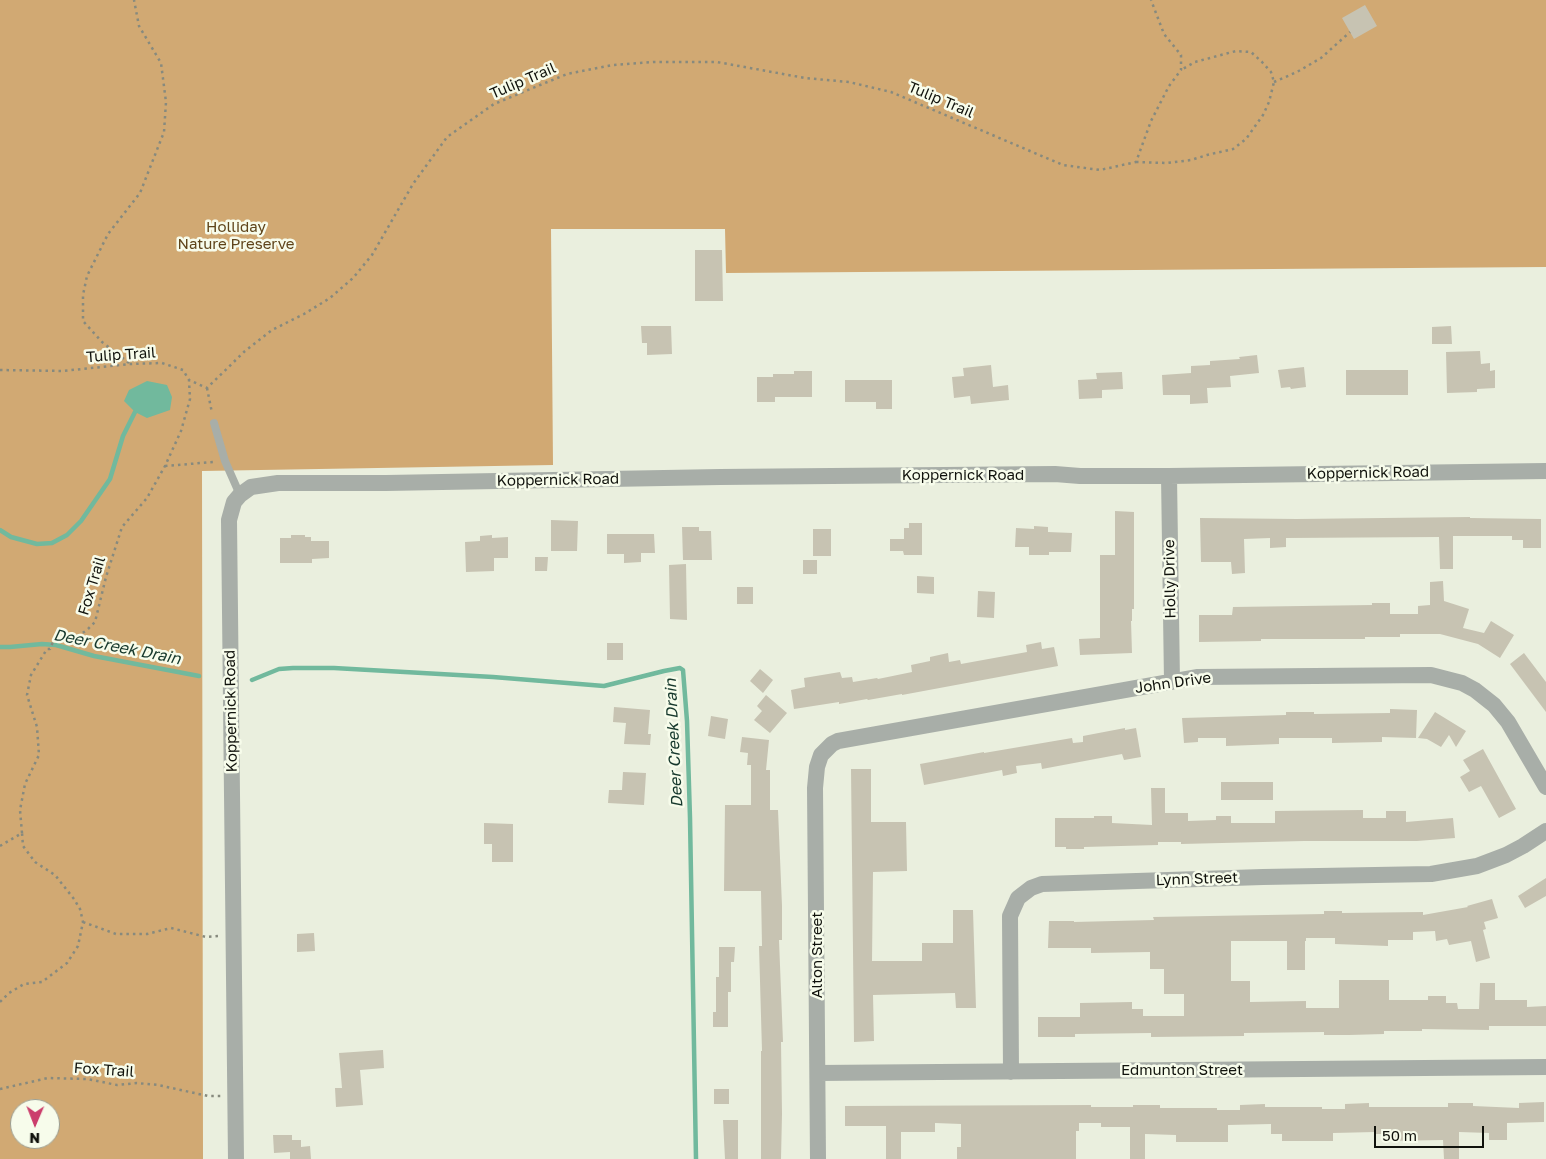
<!DOCTYPE html>
<style>
body{margin:0}
#map{position:relative;width:1546px;height:1159px;overflow:hidden;background:#eaefde;font-family:"Golos Text",sans-serif}
canvas{display:block}
.north{position:absolute;left:10px;top:1099px;width:50px;height:50px;box-sizing:border-box;background:#f7fceb;border:1px solid #9b9e92;border-radius:50%;rotate:181deg;font-size:14px;font-weight:700;line-height:20px;text-align:center;color:#10120c}
.north::after{content:'';display:block;margin:auto;width:18px;height:22px;background:#cb3e6c;clip-path:polygon(50% 0,100% 100%,50% 72%,0 100%)}
.scale{position:absolute;left:1374px;top:1126px;width:110px;height:22px;box-sizing:border-box;border:2px solid #10120c;border-top:0;padding-left:6px;font-size:15px;line-height:18px;white-space:nowrap;color:#10120c;-webkit-text-stroke:4px #f7fceb;paint-order:stroke}
</style>
<div id="map">
<canvas width="1546" height="1159"></canvas>
<div class="north">N</div>
<div class="scale">50 m</div>
</div>
<script>
const ctx = document.querySelector('canvas').getContext('2d');
ctx.lineJoin = 'round';
function paint(path, color) {
  ctx.fillStyle = color;
  ctx.fill(path, 'evenodd');
}
function toPath(rows) {
  const path = new Path2D();
  for (const r of rows) {
    path.moveTo(r[0], r[1]);
    for (let i = 2; i < r.length; i += 2) path.lineTo(r[i], r[i + 1]);
  }
  return path;
}
function strokePath(path, color, width, dash) {
  ctx.strokeStyle = color;
  ctx.lineWidth = width;
  ctx.lineCap = dash ? 'butt' : 'round';
  ctx.setLineDash(dash || []);
  ctx.stroke(path);
}
function label(font, color, halo, rows, align = 'center') {
  ctx.font = font + ' "Golos Text",sans-serif';
  ctx.lineWidth = 5;
  ctx.setLineDash([]);
  ctx.textBaseline = 'middle';
  ctx.strokeStyle = halo;
  ctx.fillStyle = color;
  for (const [text, x, y, turn = 0] of rows) {
    ctx.save();
    ctx.translate(x, y);
    ctx.rotate((+turn || 0) * Math.PI / 180);
    ctx.textAlign = isNaN(turn) ? turn : align;
    if (halo) ctx.strokeText(text, 0, 0);
    ctx.fillText(text, 0, 0);
    ctx.restore();
  }
}
paint(toPath([
 [0,0,1546,0,1546,267,726,273,725,229,551,229,553,465,202,471,203,1159,0,1159],
 [20,1109,50,1109,50,1139,20,1139]
]), '#d1a973');
paint(toPath([
 [147,381,167,385,172,397,170,410,147,418,135,412,124,401,129,390]
]), '#71b99d');
strokePath(toPath([
 [0,530,11,537,37,544,52,543,67,535,81,521,110,479,123,436,135,412],
 [0,647,10,647,42,644,56,645,94,656,199,676],
 [252,680,279,669,293,668,334,668,493,677,604,686,664,671,680,668,683,670,687,721,690,818,696,1159]
]), '#71b99d', 4.5);
paint(toPath([
 [1365,5,1377,26,1354,39,1342,18],
 [695,250,722,250,723,301,695,301],
 [641,326,671,326,672,354,647,355,647,343,642,343],
 [1451,326,1452,344,1432,344,1432,327],
 [1480,351,1481,364,1490,363,1490,371,1495,370,1495,388,1477,389,1477,392,1447,393,1446,352],
 [1257,355,1259,373,1230,376,1231,387,1207,388,1208,403,1190,404,1190,395,1163,395,1162,375,1191,373,1191,366,1210,365,1210,361,1240,359,1239,357],
 [991,365,993,387,1008,385,1009,400,971,404,970,396,954,398,952,377,964,376,963,368],
 [1304,367,1306,387,1291,389,1290,387,1281,388,1278,370],
 [1346,370,1408,370,1408,395,1346,395],
 [794,371,812,371,812,397,775,397,775,402,757,402,757,377,773,377,773,374,794,374],
 [1122,372,1123,389,1102,390,1102,398,1079,399,1078,380,1097,379,1096,373],
 [845,380,892,380,892,409,876,409,876,402,845,402],
 [1115,511,1134,512,1134,609,1132,609,1132,621,1131,621,1132,653,1080,655,1079,639,1100,638,1100,555,1115,555],
 [1470,517,1470,518,1541,519,1541,548,1523,548,1523,540,1512,540,1512,536,1453,536,1453,569,1440,569,1439,537,1286,538,1286,547,1270,548,1270,538,1244,539,1245,573,1232,574,1231,562,1201,562,1200,518,1297,519],
 [551,520,578,521,577,551,551,551],
 [909,523,922,523,922,555,904,555,903,551,890,551,890,539,904,539,904,528,909,528],
 [1034,526,1048,527,1048,532,1072,533,1071,552,1049,552,1049,555,1029,555,1029,547,1015,547,1016,528,1034,529],
 [682,527,699,527,699,531,711,531,712,560,683,560],
 [813,529,831,529,831,556,813,556],
 [607,534,654,534,655,553,641,553,641,562,624,563,624,554,607,554],
 [291,535,305,535,305,537,311,537,311,541,329,541,329,558,312,559,312,563,280,563,280,538,291,538],
 [492,535,492,538,508,537,508,558,494,558,494,571,466,572,465,542,480,541,480,536],
 [535,557,548,557,547,571,535,571],
 [803,560,817,560,817,574,803,574],
 [686,564,687,620,670,619,669,565],
 [917,576,934,577,934,594,917,593],
 [1443,581,1444,601,1469,609,1463,628,1484,633,1491,621,1514,635,1500,658,1478,644,1440,634,1400,634,1400,637,1365,637,1365,639,1261,639,1261,641,1199,642,1199,615,1232,615,1233,607,1372,605,1372,603,1390,603,1390,614,1418,614,1418,606,1430,605,1430,582],
 [737,587,753,587,753,604,737,604],
 [978,591,995,592,994,618,977,617],
 [1041,642,1042,649,1054,647,1058,666,902,695,902,694,868,700,867,699,839,704,839,702,794,709,791,690,805,687,804,678,840,672,842,678,852,677,853,682,877,678,878,679,912,672,911,665,930,661,930,657,948,653,949,662,960,660,961,664,1027,652,1026,645],
 [607,643,623,643,623,660,607,660],
 [1524,653,1546,682,1546,712,1510,664],
 [760,669,773,680,763,693,750,681],
 [766,695,787,713,770,733,754,720,762,711,757,706],
 [614,707,650,710,648,734,651,734,650,745,624,744,626,723,613,722],
 [1390,709,1417,710,1416,738,1382,737,1382,742,1332,743,1332,738,1279,738,1279,744,1226,746,1226,738,1198,738,1198,742,1184,743,1182,718,1286,715,1286,712,1314,712,1314,714,1390,713],
 [1435,712,1466,731,1456,747,1449,735,1441,747,1427,739,1418,738],
 [711,716,728,719,725,739,708,736],
 [1125,728,1125,730,1136,728,1141,757,1124,760,1122,754,1042,769,1041,763,1016,766,1017,773,1003,776,1002,770,924,785,920,764,984,752,984,753,1072,738,1073,743,1083,742,1083,736],
 [742,737,769,740,766,770,770,770,770,810,778,810,782,906,782,940,779,940,783,1042,781,1042,782,1114,781,1159,761,1159,761,1051,762,1051,759,946,762,946,761,891,724,891,725,805,751,805,751,765,747,765,748,753,740,752],
 [1483,749,1516,809,1499,818,1481,786,1469,792,1460,777,1470,771,1463,760],
 [851,769,871,769,871,822,906,822,907,871,873,872,872,961,922,961,922,943,953,943,953,910,973,910,976,1008,956,1008,955,993,873,995,874,1041,854,1042],
 [623,772,646,773,644,805,608,803,609,790,622,790],
 [1221,782,1273,782,1273,800,1221,800],
 [1151,788,1165,788,1165,813,1188,813,1188,821,1216,820,1216,816,1231,816,1231,823,1275,823,1275,811,1363,810,1363,818,1386,818,1386,811,1406,811,1406,822,1453,818,1455,838,1417,841,1304,841,1181,844,1181,842,1158,842,1158,845,1084,847,1084,849,1066,849,1066,847,1055,847,1055,818,1094,818,1094,816,1112,816,1112,823,1152,825],
 [484,823,513,824,513,862,492,862,492,844,484,844],
 [1546,878,1546,896,1525,908,1518,896],
 [1492,899,1498,918,1484,922,1486,929,1483,930,1490,958,1476,962,1471,941,1449,945,1447,939,1436,941,1435,931,1413,932,1413,940,1388,940,1388,946,1335,944,1335,938,1306,938,1306,941,1305,941,1305,970,1287,970,1287,941,1231,941,1231,981,1250,981,1250,1002,1306,1001,1306,1008,1339,1008,1339,980,1389,980,1389,1000,1428,1000,1428,996,1446,996,1446,1003,1457,1003,1458,1009,1479,1009,1480,983,1495,983,1495,1000,1527,1000,1527,1007,1546,1006,1546,1026,1489,1026,1489,1030,1422,1029,1422,1031,1384,1031,1384,1034,1349,1035,1324,1035,1324,1032,1244,1033,1244,1036,1151,1037,1151,1033,1075,1034,1075,1037,1038,1037,1038,1017,1080,1017,1080,1003,1132,1002,1132,1009,1143,1009,1143,1016,1184,1016,1184,994,1164,994,1164,969,1150,969,1150,952,1091,953,1091,948,1048,948,1049,921,1074,921,1074,922,1154,920,1153,917,1324,914,1324,911,1342,911,1342,913,1423,912,1423,915,1468,907,1467,906],
 [314,933,315,951,297,952,297,934],
 [719,947,735,947,734,962,731,962,731,992,728,992,728,1027,713,1027,713,1012,716,1012,716,977,719,977],
 [383,1050,384,1068,360,1070,363,1105,336,1107,335,1088,342,1088,339,1053],
 [714,1089,729,1089,729,1104,714,1104],
 [1544,1102,1544,1122,1507,1123,1507,1140,1489,1140,1489,1133,1459,1132,1459,1159,1444,1159,1443,1140,1386,1141,1386,1134,1375,1134,1375,1132,1333,1133,1333,1141,1282,1141,1282,1134,1271,1134,1271,1124,1228,1125,1228,1142,1176,1142,1176,1135,1145,1134,1145,1159,1130,1159,1130,1127,1101,1127,1101,1123,1079,1123,1079,1131,1076,1131,1076,1159,957,1159,957,1147,961,1147,961,1124,935,1123,935,1132,901,1132,901,1159,886,1159,886,1126,845,1126,845,1106,1091,1105,1091,1107,1133,1107,1133,1105,1160,1105,1160,1108,1217,1108,1217,1110,1240,1110,1240,1105,1265,1104,1265,1107,1322,1107,1322,1109,1345,1109,1345,1104,1369,1103,1369,1107,1448,1107,1448,1103,1473,1103,1473,1106,1519,1108,1519,1103],
 [723,1120,738,1120,738,1159,725,1159],
 [273,1135,292,1135,292,1140,301,1140,301,1147,310,1146,311,1159,290,1159,290,1152,274,1153]
]), '#c7c3b2');
strokePath(toPath([
 [1274,82,1297,72,1321,58,1350,32],
 [1136,162,1167,163,1191,160,1207,155,1233,149,1246,139,1263,115,1269,102,1274,82,1271,72,1262,62,1251,52,1236,51,1195,62,1181,70],
 [129,363,102,342,83,321,83,295,87,276,108,234,140,193,164,132,166,102,161,63,139,26,134,0],
 [0,370,63,371,130,364,162,363,183,370,189,380,207,388,245,351,272,330,304,314,330,298,353,278,372,255,413,184,447,137,494,104,567,74,613,65,653,62,717,62,805,78,849,82,891,92,1063,165,1100,170,1136,162,1151,121,1169,86,1181,70,1181,55,1164,34,1151,0],
 [207,388,212,413],
 [165,466,213,462],
 [22,833,20,810,25,784,39,755,37,727,27,695,31,675,47,649,50,649,55,637,72,640,87,630,95,622,106,577,122,527,147,498,165,466,181,431,190,399,189,381],
 [0,846,22,833,23,846,35,862,55,875,74,899,80,909,83,922,78,946,67,963,42,982,24,984,9,993,0,1002],
 [83,922,116,934,147,934,171,928,206,937,219,936],
 [0,1089,48,1078,87,1079,117,1085,137,1083,158,1085,208,1096,222,1096]
]), '#878a7e', 2.5, [2.5, 4]);
strokePath(toPath([
 [214,423,225,461,240,495]
]), '#a8aea8', 8);
strokePath(toPath([
 [1169,476,1172,682],
 [1011,1072,1010,916,1018,898,1031,888,1042,884,1263,877,1431,874,1477,866,1506,855,1523,846,1546,831],
 [818,1073,1546,1067],
 [236,1159,229,520,234,502,240,495,251,487,278,483,386,483,720,477,1055,474,1080,476,1169,476,1546,471],
 [818,1159,815,788,817,767,821,755,832,744,838,741,1198,677,1431,675,1462,683,1475,690,1494,705,1508,722,1546,787]
]), '#a8aea8', 16);
label('15px', '#10120c', '#f7fceb', [
 ["Tulip Trail",523,81,-23],
 ["Tulip Trail",941,100,23],
 ["Tulip Trail",121,355,-4],
 ["Koppernick Road",1368,473,-1],
 ["Koppernick Road",963,475],
 ["Koppernick Road",558,480,-1],
 ["Holly Drive",1170,579,-91],
 ["Fox Trail",92,586,-73],
 ["John Drive",1173,683,-8],
 ["Koppernick Road",231,711,-91],
 ["Lynn Street",1197,879,-2],
 ["Alton Street",817,955,-90],
 ["Fox Trail",104,1070,4],
 ["Edmunton Street",1182,1070]
]);
label('15px', '#5f441a', '#f7fceb', [
 ["Holliday",236,227],
 ["Nature Preserve",236,244]
]);
label('italic 16px', '#16382c', '#f7fceb', [
 ["Deer Creek Drain",117,647,11],
 ["Deer Creek Drain",674,743,-93]
]);
</script>
